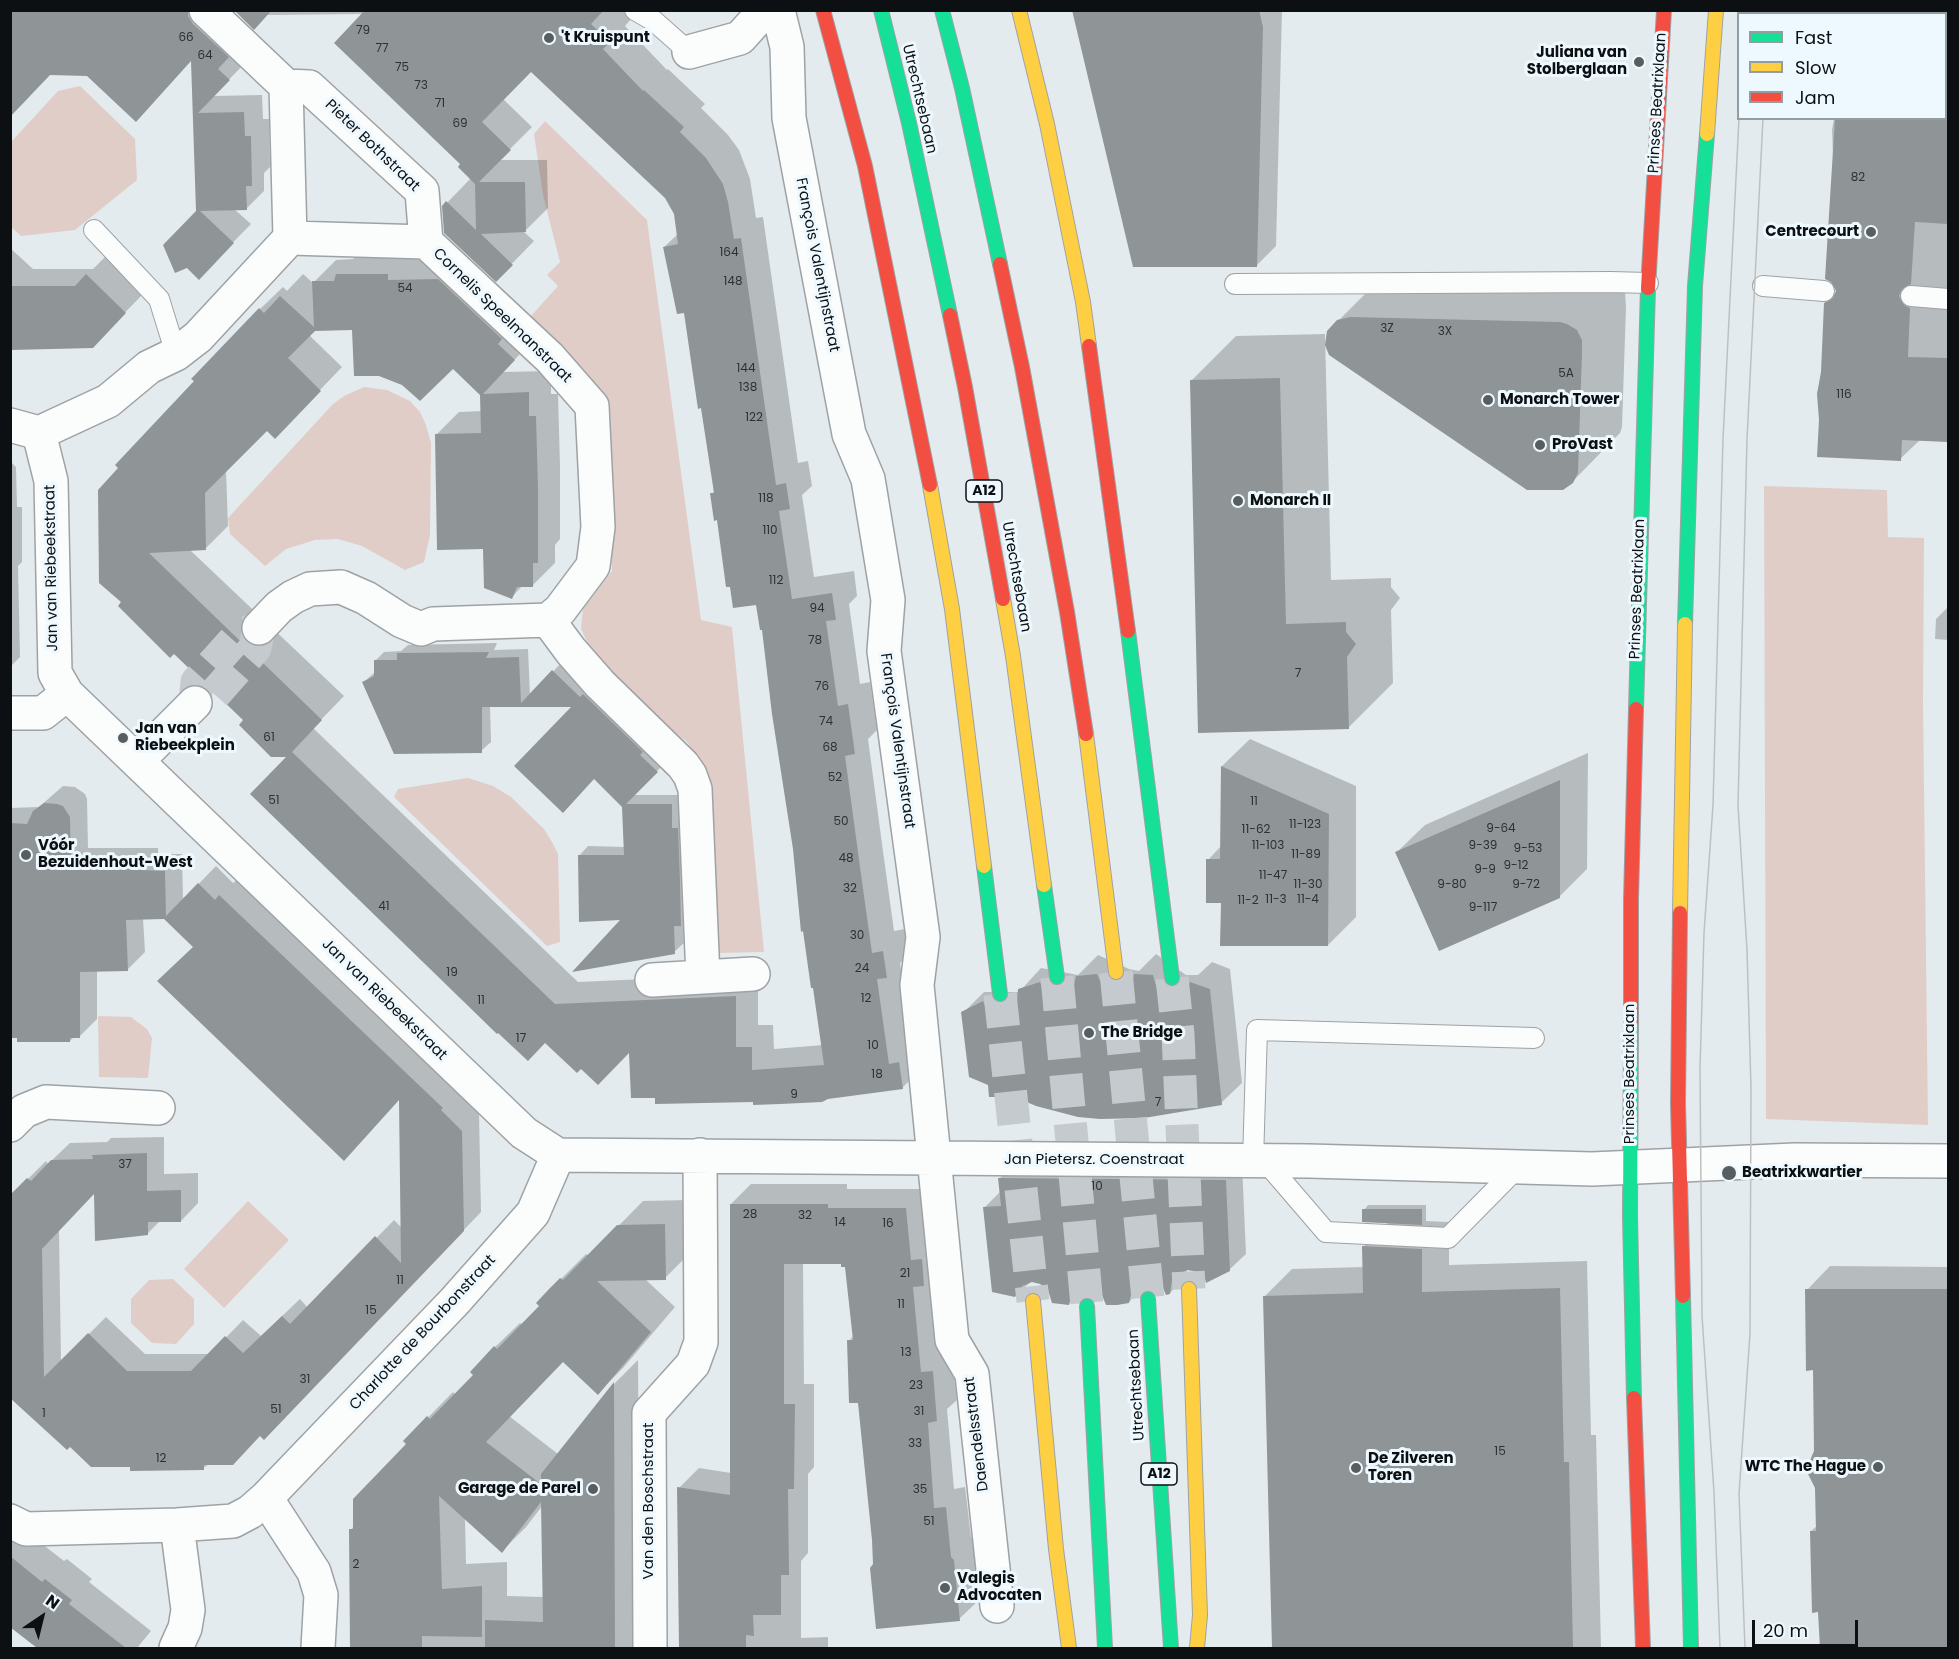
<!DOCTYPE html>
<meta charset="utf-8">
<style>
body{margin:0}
#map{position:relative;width:1959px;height:1659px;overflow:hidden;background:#e4ebee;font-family:Poppins,sans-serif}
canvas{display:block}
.frame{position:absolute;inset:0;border:12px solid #0c1012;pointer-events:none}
.legend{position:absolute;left:1737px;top:12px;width:210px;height:108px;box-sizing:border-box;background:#eef9ff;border:2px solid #949ca0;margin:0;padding:8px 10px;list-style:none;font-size:18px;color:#0c1012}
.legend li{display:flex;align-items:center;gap:12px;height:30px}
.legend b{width:30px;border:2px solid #949ca0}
.north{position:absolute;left:12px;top:1587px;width:60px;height:60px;-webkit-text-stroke:4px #eef9ff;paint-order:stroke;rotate:35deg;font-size:16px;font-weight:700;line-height:24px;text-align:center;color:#0c1012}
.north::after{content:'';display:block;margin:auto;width:21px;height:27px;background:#0c1012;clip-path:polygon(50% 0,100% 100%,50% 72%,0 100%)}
.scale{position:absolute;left:1752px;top:1620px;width:106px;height:27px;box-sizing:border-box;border:3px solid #0c1012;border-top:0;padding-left:8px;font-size:18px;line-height:21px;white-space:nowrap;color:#0c1012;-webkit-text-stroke:4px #eef9ff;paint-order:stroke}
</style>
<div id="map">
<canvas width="1959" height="1659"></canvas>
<div class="frame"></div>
<ul class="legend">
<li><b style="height:8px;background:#16e098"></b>Fast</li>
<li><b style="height:8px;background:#ffcf43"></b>Slow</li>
<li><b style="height:8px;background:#f24e42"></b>Jam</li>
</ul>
<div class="north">N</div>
<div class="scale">20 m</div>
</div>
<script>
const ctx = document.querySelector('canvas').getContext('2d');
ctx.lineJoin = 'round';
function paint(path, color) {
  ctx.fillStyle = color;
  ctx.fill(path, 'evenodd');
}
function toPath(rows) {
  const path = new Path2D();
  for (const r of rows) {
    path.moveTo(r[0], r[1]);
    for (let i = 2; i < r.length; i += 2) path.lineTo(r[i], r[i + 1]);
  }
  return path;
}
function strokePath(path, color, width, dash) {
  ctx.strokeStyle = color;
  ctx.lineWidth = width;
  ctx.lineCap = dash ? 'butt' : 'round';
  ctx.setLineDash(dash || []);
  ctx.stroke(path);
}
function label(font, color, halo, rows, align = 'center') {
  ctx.font = font + ' Poppins,sans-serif';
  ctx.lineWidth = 6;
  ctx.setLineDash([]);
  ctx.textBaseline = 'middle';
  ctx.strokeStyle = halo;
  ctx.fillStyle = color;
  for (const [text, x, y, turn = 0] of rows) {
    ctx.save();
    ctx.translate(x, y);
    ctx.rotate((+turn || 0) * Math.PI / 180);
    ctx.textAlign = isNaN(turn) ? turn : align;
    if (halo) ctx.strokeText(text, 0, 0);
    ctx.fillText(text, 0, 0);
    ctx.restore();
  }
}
paint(toPath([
 [80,86,135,139,137,180,75,230,21,236,11,227,11,142,58,91],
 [545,121,647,220,701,620,732,627,764,952,718,953,700,762,687,742,622,689,591,652,581,628,583,609,612,571,607,432,530,317,558,286,547,275,560,262,543,195,534,134],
 [364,387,387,390,410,401,420,412,426,425,431,443,430,535,424,562,405,570,362,546,338,539,315,540,286,549,265,566,230,534,228,518,333,404,344,396],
 [1764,486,1887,490,1888,537,1924,538,1923,703,1928,1125,1766,1119],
 [468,778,493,786,511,797,544,829,552,842,558,854,560,942,547,946,394,797,398,789],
 [98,1016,131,1017,147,1029,152,1038,148,1078,99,1077],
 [248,1201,289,1240,224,1308,184,1269],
 [173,1279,194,1299,194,1324,176,1344,152,1343,131,1323,131,1299,149,1280]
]), '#e1cdc7');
paint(toPath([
 [10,10,203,10,247,61,213,96,262,95,263,119,269,119,270,167,264,173,264,191,246,209,234,209,251,224,199,277,192,59,88,74,50,74],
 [236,10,623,10,631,19,625,26,667,70,668,69,705,104,701,108,728,135,739,150,750,179,756,218,763,217,798,463,808,461,812,486,802,495,814,577,854,571,857,596,849,604,860,684,870,682,877,730,868,739,882,844,894,931,905,929,909,954,900,963,911,1042,925,1065,902,1088,754,1101,656,1096,631,1050,598,1083,290,755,245,720,174,652,120,606,260,309,283,287,287,291,303,274,313,283,336,260,353,259,360,253,409,252,409,258,461,257,536,337,503,372,551,371,551,394,558,394,560,466,560,539,555,545,555,563,533,585,523,585,512,597,484,547,437,434,459,412,482,411,481,395,453,367,353,328,315,329,309,335,342,367,297,414,267,429,226,470,228,526,205,549,190,550,344,696,313,728,578,982,758,974,758,1025,773,1025,774,1049,823,1045,763,628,757,603,718,519,712,494,715,490,685,312,664,247,678,234,675,213,666,197,531,70,503,99,532,127,499,160,547,160,548,208,524,232,534,241,496,280,444,206,471,178,363,14,267,15],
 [1073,10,1282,10,1276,246,1257,265],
 [1843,10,1948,10,1948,440,1921,439,1900,459,1822,373,1825,304,1838,291,1832,130,1834,118,1946,118,1946,14,1842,14],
 [10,248,33,269,93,269,105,257,143,294,110,328,10,348],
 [1396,272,1605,278,1625,291,1626,307,1622,427,1620,433,1575,479,1330,329,1376,283,1386,274],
 [1325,334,1331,580,1391,578,1391,587,1400,598,1391,610,1393,683,1348,728,1200,731,1191,381,1236,336],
 [10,461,16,467,17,507,22,507,22,562,18,566,20,657,10,667],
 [1948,607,1948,640,1935,639,1936,619],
 [497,643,494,650,528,649,530,696,562,662,666,762,633,795,681,795,689,915,683,921,684,943,674,952,624,918,579,856,588,846,625,847,624,806,574,705,490,706,491,742,481,751,364,682,375,672,375,661,384,652,401,651,408,645],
 [1250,739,1356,786,1356,917,1328,945,1208,860,1222,845,1222,766],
 [1588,753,1587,869,1559,897,1397,852,1425,825],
 [63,786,75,787,85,794,87,799,88,848,158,848,158,854,182,854,183,900,216,866,233,883,238,879,459,1090,457,1092,479,1113,481,1212,281,1421,203,1468,131,1465,70,1445,20,1404,10,1197,46,1161,48,1164,70,1143,107,1142,111,1138,164,1137,164,1174,198,1173,198,1203,181,1221,161,1220,147,1234,95,1192,59,1230,61,1362,106,1317,145,1354,210,1354,243,1320,261,1336,300,1299,308,1308,394,1220,403,1229,401,1098,195,947,164,917,143,918,145,952,127,970,97,970,97,1019,79,1037,74,1037,70,1041,10,1037,10,808,39,807],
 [1156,954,1186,975,1198,975,1212,962,1230,969,1242,1083,1221,1103,989,1084,963,1013,984,992,1019,992,1041,968,1078,975,1098,955,1129,969,1139,971],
 [1016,1163,1242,1164,1246,1254,1229,1270,1198,1271,1187,1269,1186,1276,1170,1293,1157,1281,1146,1279,1145,1285,1129,1302,1104,1294,1097,1288,1087,1286,1068,1304,1041,1282,1032,1281,1015,1295,984,1208,1001,1191,999,1179],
 [751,1184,847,1184,847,1189,926,1189,954,1376,957,1400,947,1409,954,1489,965,1487,971,1537,973,1540,979,1600,959,1619,875,1564,859,1402,849,1341,854,1335,847,1265,842,1262,803,1262,804,1384,814,1384,814,1467,808,1474,808,1553,801,1561,801,1638,828,1637,828,1648,680,1648,679,1488,699,1468,731,1473,731,1204],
 [689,1200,690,1253,665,1278,645,1279,675,1307,623,1368,598,1393,563,1360,509,1416,558,1454,615,1383,638,1360,640,1648,352,1648,351,1530,409,1444,405,1441,453,1392,456,1395,475,1375,495,1347,520,1323,523,1325,541,1306,550,1290,586,1254,589,1256,643,1201],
 [543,1505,544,1597,507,1596,507,1562,466,1564,465,1518,502,1551,526,1527],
 [1368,1205,1426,1205,1426,1221,1449,1222,1449,1265,1587,1261,1591,1435,1596,1435,1601,1648,1274,1648,1265,1296,1292,1269,1364,1267,1364,1246,1389,1222,1364,1210],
 [1830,1266,1948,1267,1948,1648,1821,1648,1820,1611,1811,1531,1818,1525,1814,1369,1807,1290],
 [10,1519,64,1561,67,1559,92,1579,89,1582,151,1631,137,1648,39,1648,10,1626]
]), '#0003');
paint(toPath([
 [10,10,188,10,188,16,193,24,229,57,218,69,230,80,198,113,244,112,245,136,251,136,252,186,246,186,247,210,200,211,234,243,199,280,187,268,175,273,163,245,196,211,191,61,136,122,87,76,50,75,10,117],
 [234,10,272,10,254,30],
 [365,10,604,10,591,24,610,42,603,49,643,91,644,90,684,127,680,132,706,158,723,184,728,202,734,239,741,238,776,485,786,483,790,509,779,511,792,599,832,593,836,620,826,621,838,706,848,704,855,754,845,756,860,867,872,953,883,951,887,978,877,979,889,1064,899,1062,903,1089,828,1099,822,1102,780,1104,753,1105,753,1102,655,1104,655,1098,631,1098,629,1053,598,1085,581,1069,577,1073,545,1043,528,1061,498,1033,497,1034,250,794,286,757,271,757,239,725,243,720,174,654,170,658,118,606,121,602,99,583,98,490,118,468,115,465,194,381,191,379,259,308,264,313,280,296,314,327,312,281,334,281,336,274,388,274,388,280,438,279,502,339,498,344,515,360,483,394,529,392,529,416,536,416,538,489,538,563,533,563,533,587,517,587,512,599,484,588,483,549,437,550,435,434,481,433,480,395,453,369,420,401,402,385,379,376,354,376,352,330,315,331,288,358,321,391,275,439,267,431,205,493,206,550,149,553,322,720,292,752,555,1004,736,996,736,1047,752,1047,752,1070,824,1065,813,988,811,988,803,931,801,932,793,849,772,714,762,630,760,630,756,605,733,608,730,587,726,587,717,520,714,521,710,493,714,493,701,408,698,409,684,313,677,314,663,247,678,244,674,214,665,198,531,72,482,122,511,150,479,182,525,182,526,232,481,234,513,265,496,282,444,233,442,206,446,201,476,230,475,184,458,167,460,164,334,43],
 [1072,10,1259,10,1263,27,1257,267,1133,267],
 [1835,118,1948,118,1948,224,1915,222,1911,284,1902,289,1899,296,1904,305,1910,308,1908,357,1948,358,1948,442,1902,440,1901,461,1817,457,1819,420,1817,394,1821,372,1824,303,1833,298,1836,291,1831,282,1825,279],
 [86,274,126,313,93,348,10,350,10,286,75,286],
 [1350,317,1560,322,1567,324,1577,330,1582,340,1582,353,1578,473,1573,483,1563,490,1527,490,1329,355,1325,345,1327,331,1337,320],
 [1280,378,1286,624,1346,622,1346,632,1356,644,1347,657,1349,729,1198,733,1190,380],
 [489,652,486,658,519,657,521,703,552,670,580,697,583,694,643,752,640,755,658,772,626,804,672,804,672,828,678,828,680,880,681,926,674,926,675,954,572,972,620,920,579,922,578,855,624,855,622,807,594,779,563,813,514,766,571,707,482,707,482,753,394,754,362,682,374,676,374,660,397,660,397,653],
 [1221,766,1329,814,1328,946,1220,946,1221,903,1206,903,1206,859,1220,859],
 [1560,780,1560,898,1439,951,1395,852],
 [44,803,57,804,63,806,70,817,71,865,141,865,141,870,165,871,166,916,198,883,215,900,219,895,443,1108,441,1110,462,1131,464,1231,264,1440,260,1436,233,1465,204,1465,204,1470,130,1471,130,1467,91,1467,70,1447,67,1450,10,1398,10,1195,27,1178,31,1181,51,1160,93,1159,92,1155,147,1153,147,1191,181,1190,181,1222,148,1222,148,1235,95,1241,94,1194,42,1249,44,1377,88,1333,127,1371,191,1371,225,1336,243,1353,282,1316,290,1324,375,1236,401,1263,399,1100,344,1161,157,981,193,947,164,919,126,920,128,971,80,972,80,1038,70,1038,70,1042,17,1042,17,1038,10,1038,10,823,27,824,33,811],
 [1097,974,1101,983,1109,989,1118,991,1127,987,1133,980,1134,974,1153,975,1157,989,1165,995,1174,997,1183,993,1190,982,1210,989,1222,1105,1144,1118,1100,1119,1078,1117,1036,1106,1015,1097,989,1097,988,1085,969,1077,961,1012,983,1001,985,1006,992,1011,1003,1012,1011,1009,1017,1002,1018,989,1040,982,1043,989,1049,994,1060,995,1069,991,1074,985,1076,976],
 [998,1178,1226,1180,1230,1271,1206,1283,1205,1279,1197,1272,1188,1270,1180,1273,1172,1281,1170,1294,1166,1295,1163,1288,1157,1282,1146,1280,1137,1284,1132,1290,1129,1303,1117,1305,1106,1305,1102,1295,1096,1290,1087,1287,1076,1291,1071,1297,1069,1305,1052,1303,1048,1290,1040,1284,1032,1282,1022,1286,1015,1297,992,1292,983,1207,1001,1206],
 [730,1204,828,1204,828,1208,906,1208,911,1260,922,1259,924,1286,913,1287,921,1372,933,1371,935,1397,937,1421,928,1423,934,1508,946,1507,951,1557,954,1560,960,1621,876,1629,870,1568,873,1564,872,1540,858,1403,849,1403,847,1340,853,1340,845,1267,841,1267,841,1264,784,1264,784,1404,795,1404,794,1489,788,1489,789,1575,781,1575,781,1615,753,1615,754,1636,746,1635,746,1648,679,1648,677,1487,730,1495],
 [1362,1209,1422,1209,1422,1225,1362,1222],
 [665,1224,666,1280,597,1281,651,1332,598,1395,563,1362,486,1442,541,1484,541,1474,614,1382,615,1648,485,1648,485,1620,543,1622,541,1502,502,1553,439,1496,442,1589,482,1586,482,1637,422,1636,422,1647,350,1648,349,1529,353,1529,353,1499,406,1444,403,1441,427,1416,430,1419,473,1375,470,1372,494,1346,497,1349,539,1306,536,1303,549,1289,560,1278,563,1280,617,1225],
 [1362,1246,1422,1249,1422,1292,1560,1288,1564,1462,1569,1462,1573,1648,1272,1648,1263,1296,1363,1293],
 [1805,1289,1948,1289,1948,1648,1820,1648,1818,1612,1812,1613,1810,1531,1816,1531,1815,1488,1806,1470,1814,1451,1813,1370,1806,1371],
 [10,1556,42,1582,45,1579,72,1600,69,1604,126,1648,37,1648,10,1627]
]), '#8f9496');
strokePath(toPath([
 [259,628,255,648,213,696,195,703,197,682,239,635,259,628]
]), '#c4cacd', 33, [33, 16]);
strokePath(toPath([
 [1116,972,1148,1299],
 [1057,977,1087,1306],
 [1172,978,1178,1034,1189,1289],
 [1000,994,1033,1301]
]), '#c4cacd', 33, [33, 16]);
const lane = toPath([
 [635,10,654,21,689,52],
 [94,230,159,299,176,354],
 [1235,284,1611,282,1648,283],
 [1763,286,1824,291],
 [1911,296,1948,299],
 [1253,1161,1257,1030,1534,1038],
 [1265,1161,1326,1232,1448,1238,1518,1167]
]);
const street = toPath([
 [206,10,286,86,309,87,422,191,426,242,290,238,286,86],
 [778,10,787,47,789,118,849,434,868,479,888,600,884,651,923,937,917,985,952,1340,972,1374,997,1606],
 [689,52,740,38,765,10],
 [10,425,39,433],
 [39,433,51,481,55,673,67,694,524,1133,558,1155],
 [39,433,108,401,149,367,176,354,198,337,290,238],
 [548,620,571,651,600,684,683,765,690,775,695,789,703,977],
 [259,628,279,607,293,597,310,589,341,587,366,598,402,621,421,629,433,624,548,620,560,610,593,566,598,527,592,406,550,358,426,242],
 [10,713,43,713,67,694],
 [137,761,195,703],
 [652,980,753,974],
 [10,1125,24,1111,46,1102,158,1108],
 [558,1155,1309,1161,1592,1169,1795,1160,1948,1161],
 [266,1498,314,1572,321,1595,318,1648],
 [10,1521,26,1529,177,1525,233,1521,250,1512,266,1498,454,1302,533,1213,558,1155],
 [176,1648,185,1628,188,1610,177,1525],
 [650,1648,649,1413,693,1364,701,1342,700,1155]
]);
const fast = toPath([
 [881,10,909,123,950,315],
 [942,10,962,88,1000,264],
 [1685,624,1695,286,1707,134],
 [1128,631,1172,978],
 [1636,709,1648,288],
 [984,866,1000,994],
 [1044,885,1057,977],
 [1631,1021,1630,1216,1634,1398],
 [1683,1296,1691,1648],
 [1148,1299,1171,1648],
 [1087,1306,1105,1648]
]);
const slow = toPath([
 [1019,10,1047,124,1083,302,1089,346],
 [1707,134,1716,10],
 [930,485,952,609,984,866],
 [1003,599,1013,656,1044,885],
 [1086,734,1116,972],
 [1680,913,1685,624],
 [1189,1289,1200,1615,1197,1648],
 [1033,1301,1056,1549,1069,1648]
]);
const jam = toPath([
 [823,10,865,166,930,485],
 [1000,264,1022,367,1067,612,1086,734],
 [1648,288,1664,10],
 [950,315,965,387,1003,599],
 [1089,346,1128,631],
 [1680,913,1678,1104,1683,1296],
 [1631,1021,1631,899,1636,709],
 [1634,1398,1643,1648]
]);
strokePath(lane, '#9ea2a5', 22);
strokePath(street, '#9ea2a5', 36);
strokePath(fast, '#9ea2a5', 16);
strokePath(slow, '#9ea2a5', 16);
strokePath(jam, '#9ea2a5', 16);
strokePath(lane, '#fbfcfc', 20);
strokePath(street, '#fbfcfc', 33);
strokePath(fast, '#16e098', 14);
strokePath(slow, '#ffcf43', 14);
strokePath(jam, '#f24e42', 14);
strokePath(toPath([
 [1744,14,1744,10],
 [1768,14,1768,10],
 [1720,1648,1714,1492,1702,1316,1700,1068,1704,933,1713,805,1723,439,1739,118],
 [1745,1648,1739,1494,1750,1333,1751,1088,1747,950,1738,805,1747,439,1763,118]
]), '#bec0c0', 1.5);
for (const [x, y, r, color] of [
 [549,38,6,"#585d5f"],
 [1639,62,6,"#585d5f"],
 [1871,232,6,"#585d5f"],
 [1488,400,6,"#585d5f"],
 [1540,445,6,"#585d5f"],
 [1238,501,6,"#585d5f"],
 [123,738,6,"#585d5f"],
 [26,855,6,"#585d5f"],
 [1089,1033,6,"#585d5f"],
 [1729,1173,8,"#585d5f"],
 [1878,1467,6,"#585d5f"],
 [1356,1468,6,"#585d5f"],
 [593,1489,6,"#585d5f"],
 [945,1588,6,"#585d5f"]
]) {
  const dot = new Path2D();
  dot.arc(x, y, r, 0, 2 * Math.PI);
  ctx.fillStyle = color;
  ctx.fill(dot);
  strokePath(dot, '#eef9ff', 2);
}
label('12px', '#2d3133', null, [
 ["79",363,31],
 ["66",186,38],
 ["77",382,49],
 ["64",205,56],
 ["75",402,68],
 ["73",421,86],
 ["71",440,104],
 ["69",460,124],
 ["82",1858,178],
 ["164",729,253],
 ["148",733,282],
 ["54",405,289],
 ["3Z",1387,329],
 ["3X",1445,332],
 ["144",746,369],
 ["5A",1566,374],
 ["138",748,388],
 ["116",1844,395],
 ["122",754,418],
 ["118",766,499],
 ["110",770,531],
 ["112",776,581],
 ["94",817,609],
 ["78",815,641],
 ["7",1298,674],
 ["76",822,687],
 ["74",826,722],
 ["61",269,738],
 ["68",830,748],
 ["52",835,778],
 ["51",274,801],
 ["11",1254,802],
 ["50",841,822],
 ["11-123",1305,825],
 ["9-64",1501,829],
 ["11-62",1256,830],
 ["11-103",1268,846],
 ["9-39",1483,846],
 ["9-53",1528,849],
 ["11-89",1306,855],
 ["48",846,859],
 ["9-12",1516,866],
 ["9-9",1485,870],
 ["11-47",1273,876],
 ["11-30",1308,885],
 ["9-80",1452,885],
 ["9-72",1526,885],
 ["32",850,889],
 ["11-3",1276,900],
 ["11-4",1308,900],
 ["11-2",1248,901],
 ["41",384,907],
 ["9-117",1483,908],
 ["30",857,936],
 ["24",862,969],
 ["19",452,973],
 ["12",866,999],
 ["11",481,1001],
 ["17",521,1039],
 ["10",873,1046],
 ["18",877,1075],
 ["9",794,1095],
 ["7",1158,1103],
 ["37",125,1165],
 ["10",1097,1187],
 ["28",750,1215],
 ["32",805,1216],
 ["14",840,1223],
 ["16",888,1224],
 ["21",905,1274],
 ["11",400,1281],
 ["11",901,1305],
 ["15",371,1311],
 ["13",906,1353],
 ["31",305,1380],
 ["23",916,1386],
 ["51",276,1410],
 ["31",919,1412],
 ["1",44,1414],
 ["33",915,1444],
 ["15",1500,1452],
 ["12",161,1459],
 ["35",920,1490],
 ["51",929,1522],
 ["2",356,1565]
]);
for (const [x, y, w] of [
 [984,491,36],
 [1159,1474,36]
]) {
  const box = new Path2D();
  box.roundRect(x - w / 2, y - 11, w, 22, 4.5);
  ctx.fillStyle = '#eef9ff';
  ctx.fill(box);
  strokePath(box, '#0c1012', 1.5);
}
label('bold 14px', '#0c1012', null, [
 ["A12",984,491],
 ["A12",1159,1474]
]);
label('bold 15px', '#0c1012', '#eef9ff', [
 ["'t Kruispunt",561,38],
 ["Juliana van",1627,53,"right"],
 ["Stolberglaan",1627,70,"right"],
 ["Centrecourt",1859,232,"right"],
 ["Monarch Tower",1500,400],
 ["ProVast",1552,445],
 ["Monarch II",1250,501],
 ["Jan van",135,729],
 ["Riebeekplein",135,746],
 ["Vóór",38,846],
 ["Bezuidenhout-West",38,863],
 ["The Bridge",1101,1033],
 ["Beatrixkwartier",1742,1173],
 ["De Zilveren",1368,1459],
 ["Toren",1368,1476],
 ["WTC The Hague",1866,1467,"right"],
 ["Garage de Parel",581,1489,"right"],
 ["Valegis",957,1579],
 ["Advocaten",957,1596]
], 'left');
label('15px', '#0c1012', '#eef9ff', [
 ["Utrechtsebaan",919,99,77],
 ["Prinses Beatrixlaan",1658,103,-87],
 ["Pieter Bothstraat",372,146,44],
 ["François Valentijnstraat",817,265,79],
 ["Cornelis Speelmanstraat",502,316,44],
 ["Jan van Riebeekstraat",52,568,-91],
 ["Utrechtsebaan",1016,577,80],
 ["Prinses Beatrixlaan",1638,589,-88],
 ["François Valentijnstraat",897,741,82],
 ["Jan van Riebeekstraat",384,1000,44],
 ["Prinses Beatrixlaan",1630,1074,-90],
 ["Jan Pietersz. Coenstraat",1094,1160],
 ["Charlotte de Bourbonstraat",423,1333,-47],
 ["Utrechtsebaan",1137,1385,-93],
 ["Daendelsstraat",977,1434,-97],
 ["Van den Boschstraat",649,1501,-90]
]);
</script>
